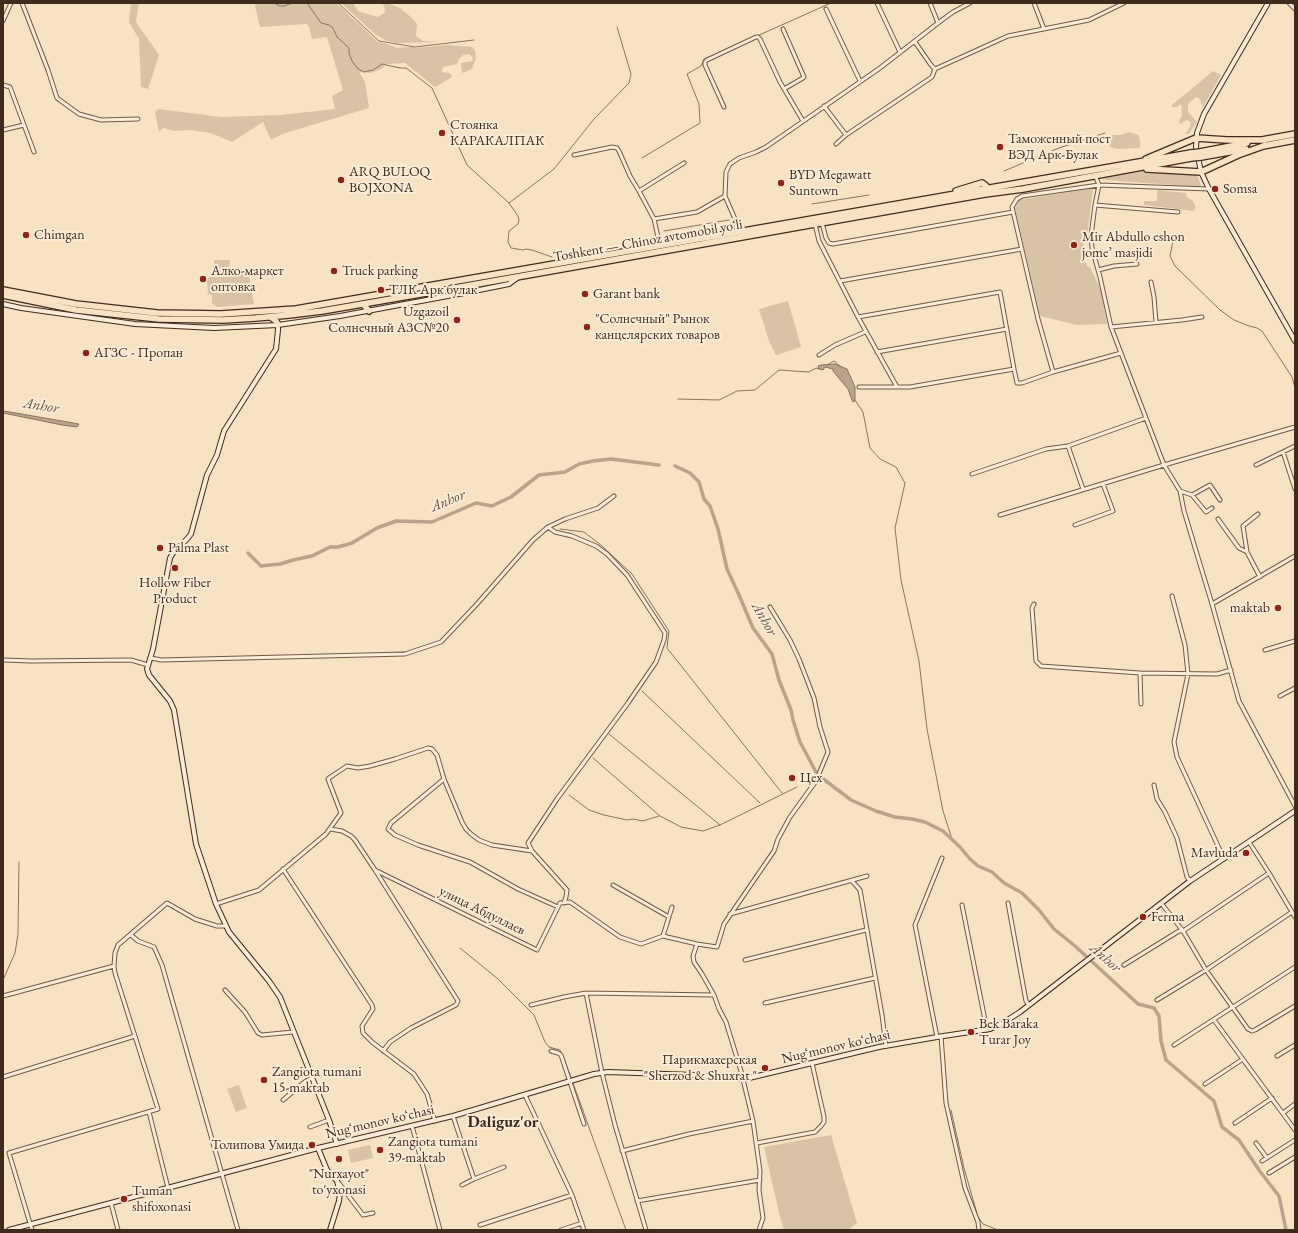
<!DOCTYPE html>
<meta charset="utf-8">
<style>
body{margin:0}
#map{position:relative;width:1298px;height:1233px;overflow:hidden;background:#f7e2c1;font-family:"EB Garamond",serif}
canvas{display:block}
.frame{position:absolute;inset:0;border:4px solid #402c1d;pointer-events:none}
</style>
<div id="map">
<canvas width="1298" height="1233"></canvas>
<div class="frame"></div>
</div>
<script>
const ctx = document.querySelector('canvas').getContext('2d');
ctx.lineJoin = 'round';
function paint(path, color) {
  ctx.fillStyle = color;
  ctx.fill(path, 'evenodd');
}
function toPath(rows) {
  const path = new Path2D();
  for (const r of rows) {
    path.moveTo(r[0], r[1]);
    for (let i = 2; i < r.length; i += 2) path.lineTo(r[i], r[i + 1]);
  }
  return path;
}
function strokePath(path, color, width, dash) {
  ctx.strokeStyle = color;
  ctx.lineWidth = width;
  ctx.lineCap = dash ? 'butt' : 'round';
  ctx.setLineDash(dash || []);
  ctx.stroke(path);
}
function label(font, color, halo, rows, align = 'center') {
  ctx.font = font + ' "EB Garamond",serif';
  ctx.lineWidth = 4;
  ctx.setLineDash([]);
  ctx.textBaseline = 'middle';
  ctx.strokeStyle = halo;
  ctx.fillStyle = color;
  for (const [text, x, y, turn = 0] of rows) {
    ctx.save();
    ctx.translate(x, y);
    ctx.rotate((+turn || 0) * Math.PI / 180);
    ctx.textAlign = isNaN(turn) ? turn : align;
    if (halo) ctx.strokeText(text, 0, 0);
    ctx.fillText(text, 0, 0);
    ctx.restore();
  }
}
paint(toPath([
 [131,3,139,3,136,22,159,55,148,89,141,87,139,39,129,22],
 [257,3,336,3,378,42,384,43,397,48,411,47,416,48,447,45,472,47,475,50,476,58,472,69,462,73,461,63,472,61,473,59,470,54,463,55,459,59,457,64,443,67,442,72,450,73,452,77,435,87,405,63,386,64,381,69,371,73,359,72,365,82,369,108,282,134,271,140,263,122,232,142,211,133,190,130,174,131,163,128,159,132,155,112,158,109,221,117,281,115,335,109,332,96,343,90,327,37,312,39,309,27,307,24,260,27,255,5],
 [341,3,353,3,358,11,377,17,383,14,385,12,384,6,382,3,387,3,400,8,412,18,417,24,416,36,423,41,437,42,398,43,387,41,375,34],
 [1213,71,1221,75,1203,107,1199,98,1196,97,1188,104,1188,112,1197,122,1189,134,1185,134,1190,127,1191,123,1187,120,1180,124,1179,121,1182,115,1181,104,1177,107,1172,107,1172,105],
 [1129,132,1138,135,1140,138,1140,148,1118,149,1110,147,1103,138,1100,137,1101,135,1120,135],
 [1143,170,1195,174,1198,177,1201,186,1201,187,1105,180,1104,177],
 [1093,188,1087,238,1084,239,1082,255,1088,267,1090,267,1101,291,1107,324,1077,325,1040,316,1015,208,1019,200],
 [1157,190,1186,193,1187,197,1193,201,1196,208,1193,211,1144,205,1144,201,1157,201],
 [214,260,230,260,229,270,214,271],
 [248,271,254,304,217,307,212,303,212,295,208,294,207,279,211,276],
 [788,301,801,347,776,355,769,341,759,309],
 [239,1085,247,1108,236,1112,227,1089],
 [831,1135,857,1223,848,1230,784,1230,780,1217,764,1147],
 [370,1145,373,1158,351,1163,348,1150]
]), '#d8c3a5');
const water = toPath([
 [835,364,847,369,855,387,855,401,853,402,852,400,848,389,833,371,833,369,825,367,823,370,819,369,818,366,821,365,835,364],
 [3,411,10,412,79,424,77,427,62,425,3,413,3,411]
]);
paint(water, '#b9a489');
strokePath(water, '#89745e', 1);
strokePath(toPath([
 [274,3,280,6,284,6,292,3],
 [307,3,321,23,329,25,333,28,337,37,349,48,349,53,352,61,358,69,364,72,373,70,382,64,400,68,406,68,432,88,467,165,509,203,518,216,519,220,518,224,509,231,508,242,511,248,523,250,526,249,532,250,552,257],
 [338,3,379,41,415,47,474,40],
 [757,36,831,3],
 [642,158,700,123,699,104,687,74,701,66,704,59,721,52],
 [1004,171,1059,148,1105,133],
 [509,203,554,169,594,119,629,83,631,74,617,27],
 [812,204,869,195],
 [664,231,729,220],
 [1173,241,1170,256,1175,266,1220,310,1234,320,1249,326,1257,328,1262,331,1292,377,1295,388],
 [827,365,834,361,841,367],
 [678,399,719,400,737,391,755,390,779,370,809,372,816,368,819,369],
 [855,400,863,412,870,448,880,459,896,467,905,483,895,528,901,580,919,661,927,729,943,811,952,839],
 [560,529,584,532,602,546,632,574,669,631,667,648,782,793],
 [642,691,760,803],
 [609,734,720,825],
 [593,758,660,816,681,827,703,831,720,825,797,787],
 [814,772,815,771],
 [569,795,589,810,604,815,627,820,633,819,643,821,659,816],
 [460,948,498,979,534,1015,545,1042,549,1047,560,1050,562,1054],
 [3,980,15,953,18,934,19,862],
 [564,1059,572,1080],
 [573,1083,626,1230],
 [951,1110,964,1168,978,1217,983,1224,998,1230]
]), '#89745e', 1);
strokePath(toPath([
 [675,466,690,473,699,482,704,499,710,506,718,529,727,569,739,595,753,628,772,654,779,680,791,710,793,720,800,742,816,772],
 [248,553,261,566,280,564,293,560,312,556,330,547,338,547,352,543,377,528,396,521,432,522,476,503,492,506,511,497,539,475,565,472,579,464,593,461,611,459,659,465],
 [822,778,851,800,876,811,895,817,912,819,925,822,943,831,960,847,970,859,978,866,992,872,1004,883,1022,893,1039,910,1054,929,1075,946,1138,1004,1154,1008,1159,1016,1161,1041,1166,1060,1214,1101,1222,1127,1239,1140,1259,1170,1279,1196,1286,1230]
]), '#b9a489', 3.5);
const street = toPath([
 [22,3,48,70,57,98,79,114,101,120,138,119],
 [877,3,900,52],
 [930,3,938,23],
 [1034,3,1044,29],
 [1289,3,1295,9],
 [826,9,860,81],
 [3,21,11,3],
 [783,29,804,77,803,78,784,89],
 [915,42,931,65,935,69,1008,36,1089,20,1124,3],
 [3,85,10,87,34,152],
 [824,106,846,135],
 [724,107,705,65,705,62,707,60,756,37,758,37,760,39,780,82,803,121],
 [3,130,24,125],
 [836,144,846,135,932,77,935,69],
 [574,155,612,147,617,148,619,151,630,176,639,191,654,219,660,246],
 [1095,175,1099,185,1095,205,1091,236,1092,248,1100,277,1111,327,1164,465,1180,491,1184,511,1212,604,1239,701,1295,806],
 [639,191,684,163],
 [1095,205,1178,212],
 [654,219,697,212,725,196],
 [822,223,826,238,829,243,833,244,1013,212],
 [815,224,819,241,858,317,897,387],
 [737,232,735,219,725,196,726,172,730,164,739,158,756,152,766,147,880,68,938,23,953,12,970,3],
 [1098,270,1114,266,1137,264],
 [840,281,1022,249],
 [1151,282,1154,297,1156,322],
 [858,317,1000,292,1014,369,1017,383,1022,383,1053,372,1121,353],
 [1111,327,1182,320,1202,317],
 [877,352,1007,329],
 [819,355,835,345,865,332],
 [1053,372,1038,319,1012,207,1017,199,1022,196,1099,185,1209,189],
 [859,387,910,387,1014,369],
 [1068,446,1083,489],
 [1283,452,1295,489],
 [1256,465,1295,446],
 [972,474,1046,449,1068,446,1146,418],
 [1180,491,1192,495,1206,512,1212,508],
 [1192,495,1210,485,1220,500],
 [1258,514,1243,526,1247,552,1260,577],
 [1000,515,1164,465,1295,427],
 [1218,519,1239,548,1247,552],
 [1075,525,1113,511,1103,484],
 [548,527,555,532,572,536,596,546,607,554,627,575,665,633,664,640,656,662,628,703,557,799,528,843,532,851,567,890,566,897,564,903],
 [1172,596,1185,645,1188,674,1174,742,1177,757,1224,859],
 [1034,604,1032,608,1036,661,1041,666,1140,673,1217,674,1231,670],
 [1212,604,1295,556],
 [1265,650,1295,641],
 [151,658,161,660,405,654,441,642,477,604,533,540,548,527,565,519,598,508,614,496],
 [3,660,31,661,131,660,148,665],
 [1140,673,1141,704],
 [1280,696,1295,688],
 [444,779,391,823,388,829,395,835,418,845,470,862,518,889,558,907],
 [1154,785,1157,799,1165,812,1177,838,1187,877,1190,881],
 [330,829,342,831,351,836,355,840,375,870,458,1001,456,1005,411,1028,390,1042,383,1051],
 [1249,842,1269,873,1295,917],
 [283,869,372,1005,373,1009,362,1026,363,1033,372,1042,414,1074,427,1094,435,1121],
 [375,870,537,950,560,903,570,902,620,937,641,944,663,936,697,944,717,947,724,924,774,851,778,839,790,817,816,781,828,752,820,727,814,698,799,659,790,640,770,607],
 [852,881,860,890,882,1015,886,1046],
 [613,885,669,917],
 [1008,903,1026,1001,1029,1005],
 [1161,903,1183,931,1206,970,1248,1029,1252,1031,1255,1030,1295,1006],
 [216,904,259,890,326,834,341,813,328,779,329,778,347,766,358,768,370,766,395,759,428,748,432,749,437,755,444,779,462,822,466,829,471,834,479,840,492,845,532,851],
 [962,905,987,1030],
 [730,914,867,876],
 [131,935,138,941,154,947,162,965,238,1230],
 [663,936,672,907],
 [697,944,693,956,694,962,702,974,714,995,719,1009,726,1022,741,1071,753,1121,760,1171,759,1190,763,1218,759,1230],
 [745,960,866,930],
 [1124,965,1179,931,1183,931,1269,873],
 [225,990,245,1012,258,1033,262,1035,293,1032],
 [586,993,602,1073,615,1125,646,1230],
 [3,996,114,966],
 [1157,1000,1206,970,1292,912],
 [765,1003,875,978],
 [531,1005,564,997,586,993,714,995],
 [1214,1020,1295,1130],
 [941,1036,946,1103,965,1188,978,1222,979,1230],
 [937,1037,915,925,942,858],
 [1174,1045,1295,967],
 [551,1051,558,1053,561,1055,584,1124],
 [1277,1056,1295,1045],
 [3,1077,135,1036],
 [1205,1084,1243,1059],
 [525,1095,572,1195,584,1230],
 [283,1100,306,1081,312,1078],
 [149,1112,168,1188],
 [1283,1113,1295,1104],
 [453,1116,474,1179,504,1167],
 [1235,1123,1272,1098],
 [412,1126,440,1230],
 [310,1127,329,1120],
 [757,1143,815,1132,821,1126,824,1122,824,1117,812,1063],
 [1256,1143,1267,1158],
 [622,1151,689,1134,753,1121],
 [1262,1161,1295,1140],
 [1269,1173,1295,1157],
 [338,1182,363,1215,373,1213],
 [462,1185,474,1179],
 [637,1201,760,1180],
 [111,1203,118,1230],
 [480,1225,572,1195],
 [32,1230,9,1153,158,1109,115,973,114,966,115,953,118,945,167,903,195,919,217,926,225,926],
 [561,1230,582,1223]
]);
const secondary = toPath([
 [1268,3,1204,114,1197,133,1196,147,1201,172,1209,189,1295,341],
 [3,304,21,308,135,324,214,328,278,325,340,316,464,293,509,284,517,278],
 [278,325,278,330,276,349,224,431,217,455,207,475,191,534,187,539,173,553,170,558,153,649,147,669,149,675,170,701,174,710,196,844,216,904,229,932,269,981,280,997,329,1120,337,1144],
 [318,1148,327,1170,337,1181,340,1193,339,1201,330,1230],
 [9,1230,318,1148,453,1116,594,1074,608,1072,695,1075,738,1079,749,1078,879,1047,937,1037,990,1029,1003,1023,1020,1012,1190,881,1295,811]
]);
const highway = toPath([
 [1262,140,1295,134],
 [1263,146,1295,140],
 [1200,152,1247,143],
 [1201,157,1246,149],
 [1146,159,1196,138,1227,140,1264,140],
 [1147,169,1201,172,1238,155,1266,145],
 [956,191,982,183,986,186,987,191],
 [3,290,76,304,157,313,221,314,296,309,1191,153],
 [3,295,76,310,159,319,223,320,256,318,289,315,322,311,432,292,815,224,985,194,1023,189,1191,158],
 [363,304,369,311],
 [271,317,276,321,278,325]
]);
strokePath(street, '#6e5a46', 5);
strokePath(secondary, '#402c1d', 6);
strokePath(highway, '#402c1d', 8);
strokePath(street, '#faecd7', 3);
strokePath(secondary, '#faecd7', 4);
strokePath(highway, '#f7e2c1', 5.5);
const highwayBridge = toPath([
 [1191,153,1200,152],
 [1191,158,1201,157]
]);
strokePath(highwayBridge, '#402c1d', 8, []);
strokePath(highwayBridge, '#f7e2c1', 5.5);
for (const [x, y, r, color] of [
 [442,133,4,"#8f2418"],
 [1000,147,4,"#8f2418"],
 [341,180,4,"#8f2418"],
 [781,183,4,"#8f2418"],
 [1215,189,4,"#8f2418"],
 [26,235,4,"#8f2418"],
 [1074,245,4,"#8f2418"],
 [334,271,4,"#8f2418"],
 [203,279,4,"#8f2418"],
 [381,290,4,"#8f2418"],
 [585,294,4,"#8f2418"],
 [457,320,4,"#8f2418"],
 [587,327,4,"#8f2418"],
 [86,353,4,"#8f2418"],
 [160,548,4,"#8f2418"],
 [175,568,4,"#8f2418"],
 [1278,608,4,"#8f2418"],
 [792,778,4,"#8f2418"],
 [1246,853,4,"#8f2418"],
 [1143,917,4,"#8f2418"],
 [971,1032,4,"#8f2418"],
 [765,1068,4,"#8f2418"],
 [264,1080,4,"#8f2418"],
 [312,1145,4,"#8f2418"],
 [380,1150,4,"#8f2418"],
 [339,1159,4,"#8f2418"],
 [124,1199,4,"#8f2418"]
]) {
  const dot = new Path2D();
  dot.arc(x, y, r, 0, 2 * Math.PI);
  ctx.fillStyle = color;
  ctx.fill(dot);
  strokePath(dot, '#faecd7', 1.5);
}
label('14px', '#402c1d', '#faecd7', [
 ["Стоянка",450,125],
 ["КАРАКАЛПАК",450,141],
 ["Таможенный пост",1008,139],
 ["ВЭД Арк-Булак",1008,155],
 ["ARQ BULOQ",349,172],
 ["BOJXONA",349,188],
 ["BYD Megawatt",789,175],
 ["Suntown",789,191],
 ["Somsa",1223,189],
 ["Chimgan",34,235],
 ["Mir Abdullo eshon",1082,237],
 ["jome’ masjidi",1082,253],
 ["Алко-маркет",211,271],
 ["оптовка",211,287],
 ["Truck parking",342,271],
 ["ТЛК Арк булак",389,290],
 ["Garant bank",593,294],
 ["Uzgazoil",449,312,"right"],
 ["Солнечный АЗС№20",449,328,"right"],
 ["\"Солнечный\" Рынок",595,319],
 ["канцелярских товаров",595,335],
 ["АГЗС - Пропан",94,353],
 ["Palma Plast",168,548],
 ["Hollow Fiber",175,583,"center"],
 ["Product",175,599,"center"],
 ["maktab",1270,608,"right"],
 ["Цех",800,778],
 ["Mavluda",1238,853,"right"],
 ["Ferma",1151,917],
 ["Bek Baraka",979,1024],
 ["Turar Joy",979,1040],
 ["Парикмахерская",757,1060,"right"],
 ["\"Sherzod & Shuxrat \"",757,1076,"right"],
 ["Zangiota tumani",272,1072],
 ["15-maktab",272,1088],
 ["Zangiota tumani",388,1142],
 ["39-maktab",388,1158],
 ["Толипова Умида",304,1145,"right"],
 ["\"Nurxayot\"",339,1174,"center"],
 ["to'yxonasi",339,1190,"center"],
 ["Tuman",132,1191],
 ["shifoxonasi",132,1207]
], 'left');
label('14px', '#402c1d', '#faecd7', [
 ["Toshkent — Chinoz avtomobil yoʻli",648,241,-10],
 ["улица Абдуллаев",482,911,26],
 ["Nugʻmonov koʻchasi",836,1047,-13],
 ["Nugʻmonov koʻchasi",380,1122,-13]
]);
label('italic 15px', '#64503d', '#faecd7', [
 ["Anhor",41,406,9],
 ["Anhor",448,501,-22],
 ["Anhor",764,619,60],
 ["Anhor",1105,958,42]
]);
label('bold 16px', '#402c1d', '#faecd7', [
 ["Daliguz'or",503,1123]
]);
</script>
